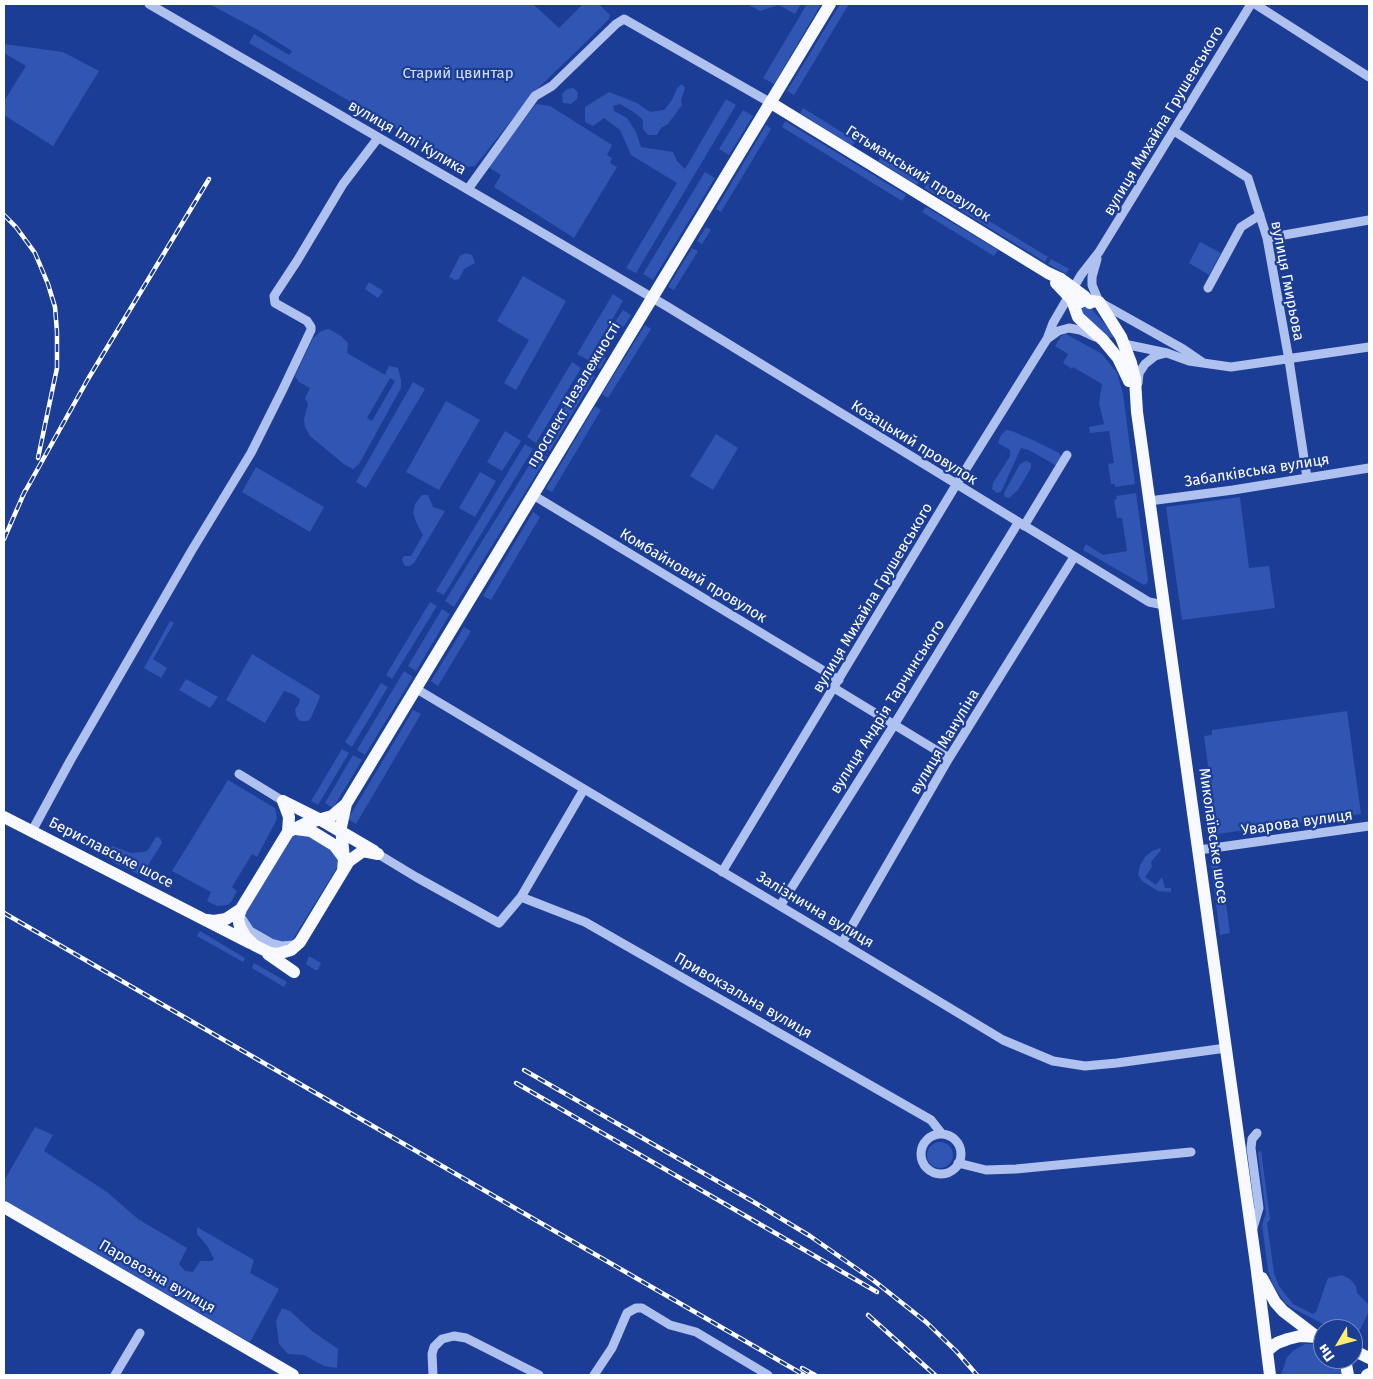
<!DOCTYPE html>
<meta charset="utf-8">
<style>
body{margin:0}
#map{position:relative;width:1373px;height:1379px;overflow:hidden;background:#1c3d95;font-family:"Fira Sans",sans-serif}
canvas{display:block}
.frame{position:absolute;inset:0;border:5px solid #fff;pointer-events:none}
.north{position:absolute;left:1313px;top:1319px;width:50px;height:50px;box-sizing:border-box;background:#1c3d95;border:1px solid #778bbf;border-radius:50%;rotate:233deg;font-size:14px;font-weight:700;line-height:20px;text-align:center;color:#fff}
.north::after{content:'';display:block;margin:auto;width:18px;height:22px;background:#ffed6d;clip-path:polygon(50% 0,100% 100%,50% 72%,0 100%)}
</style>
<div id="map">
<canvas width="1373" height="1379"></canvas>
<div class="frame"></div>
<div class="north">Пн</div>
</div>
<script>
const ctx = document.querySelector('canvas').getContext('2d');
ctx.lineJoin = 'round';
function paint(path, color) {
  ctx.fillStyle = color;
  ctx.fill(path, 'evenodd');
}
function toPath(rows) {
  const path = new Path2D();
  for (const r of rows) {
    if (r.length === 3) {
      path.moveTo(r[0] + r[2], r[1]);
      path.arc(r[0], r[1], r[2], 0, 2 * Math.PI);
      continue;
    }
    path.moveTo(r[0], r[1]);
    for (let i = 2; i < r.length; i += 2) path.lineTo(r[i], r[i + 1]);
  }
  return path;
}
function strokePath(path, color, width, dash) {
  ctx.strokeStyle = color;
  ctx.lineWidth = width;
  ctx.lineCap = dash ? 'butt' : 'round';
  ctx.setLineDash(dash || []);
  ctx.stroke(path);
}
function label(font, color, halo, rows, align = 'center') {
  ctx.font = font + ' "Fira Sans",sans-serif';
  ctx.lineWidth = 4.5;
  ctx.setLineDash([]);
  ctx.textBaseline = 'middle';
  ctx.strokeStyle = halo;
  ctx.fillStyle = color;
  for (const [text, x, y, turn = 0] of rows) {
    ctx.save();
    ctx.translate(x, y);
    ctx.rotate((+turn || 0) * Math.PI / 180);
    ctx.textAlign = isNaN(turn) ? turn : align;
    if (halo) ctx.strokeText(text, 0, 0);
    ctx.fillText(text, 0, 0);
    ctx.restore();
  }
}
paint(toPath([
 [209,4,533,4,559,28,583,4,599,4,610,15,609,19,584,44,533,93,475,166,463,167,249,43,254,34,289,55,292,51,258,30],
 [747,4,801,4,795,14,779,5,760,11],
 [807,4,821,4,774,84,763,78],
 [840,4,849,4,794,95,787,91],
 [4,44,63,52,99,71,53,146,4,115,4,101,26,66,4,53],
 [682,84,685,88,681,100,682,105,668,124,661,128,657,135,648,135,643,129,643,120,635,113,620,104,613,106,614,111,627,118,636,132,641,147,673,152,677,161,685,169,726,99,736,105,636,273,626,268,677,183,631,155,620,130,604,118,593,126,585,122,585,107,609,92,637,103,650,112,664,110,672,100,677,88],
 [573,88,578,92,577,99,571,104,563,103,562,94,567,89],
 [536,104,550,106,612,145,607,155,612,158,610,163,617,167,574,238,494,187,501,175,488,167],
 [803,108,856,141,852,146,800,113],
 [743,110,753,116,729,155,719,149],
 [785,121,906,195,902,201,782,127],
 [766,125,771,129,721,212,716,209],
 [881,156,920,180,917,185,878,161],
 [705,172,715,178,653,280,643,274],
 [927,183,1048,257,1045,262,924,188],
 [926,207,998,250,994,256,922,212],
 [706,227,711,230,702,244,697,241],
 [1200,242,1221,253,1209,275,1189,263],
 [692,248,698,251,674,290,668,287],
 [466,253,472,255,475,263,464,269,459,279,455,280,449,277,460,256],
 [1051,259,1069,269,1066,274,1048,264],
 [523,276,566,301,516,390,504,383,529,340,497,321],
 [369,282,383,291,378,298,365,289],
 [613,294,623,301,588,360,577,354],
 [1087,304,1112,332,1113,337,1108,338,1082,313,1079,306],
 [623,310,631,315,624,327,615,322],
 [645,325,651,329,608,398,602,394],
 [329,329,341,336,348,343,347,353,385,375,389,366,398,368,401,380,401,388,359,464,353,469,345,465,310,436,305,427,304,419,308,404,305,398,310,388,299,382,295,376,313,338,321,331],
 [390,378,395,381,372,421,367,418],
 [1066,334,1102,354,1117,373,1123,394,1135,484,1115,487,1115,484,1111,484,1108,464,1114,463,1109,431,1090,433,1089,427,1104,424,1099,403,1102,384,1073,367,1072,369,1063,363,1068,354,1055,346,1061,336],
 [597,352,606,358,600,369,590,363],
 [572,362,581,368,536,443,527,437],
 [586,370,595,376,550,451,541,445],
 [413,382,425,389,366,488,356,482],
 [446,401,480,420,439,490,406,472],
 [595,406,601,410,552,492,546,489],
 [1006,430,1012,431,1035,441,1059,453,1062,457,1060,462,1055,465,1029,450,1021,448,1001,492,997,493,992,489,993,483,1010,456,1010,450,998,443,1001,435],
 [505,431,521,441,502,471,487,462],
 [716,434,738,448,713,490,690,476],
 [525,444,533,449,444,595,436,591],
 [538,451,547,457,454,607,445,601],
 [1026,461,1031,463,1031,468,1018,490,1009,498,1005,497,1004,493,1020,464],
 [256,467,324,507,310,532,242,492],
 [480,472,496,481,475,517,459,508],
 [1136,493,1148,580,1147,583,1144,585,1083,550,1086,544,1103,555,1127,551,1122,518,1117,518,1114,500,1117,499,1116,496],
 [422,495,428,495,433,507,445,511,414,563,410,566,405,566,402,560,404,556,411,556,423,535,417,524,413,513,415,504],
 [1240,497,1249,568,1269,566,1275,608,1182,620,1166,507],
 [533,512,540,517,491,600,483,596],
 [430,602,437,606,392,679,386,675],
 [442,609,450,614,416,671,408,666],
 [170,621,174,623,153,659,167,668,161,678,144,668],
 [464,627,471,631,438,686,431,681],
 [252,654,319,695,320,697,311,718,307,721,300,721,296,716,295,709,299,704,300,699,293,694,284,691,265,723,226,700],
 [404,671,413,677,365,755,357,750],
 [186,679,218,697,210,708,179,690],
 [381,683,388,687,352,747,345,742],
 [413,710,421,714,356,824,348,819],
 [1347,711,1361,814,1217,834,1204,736,1212,735,1212,730],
 [342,749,349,753,318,805,311,801],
 [353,755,362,760,333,808,325,803],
 [228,780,275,808,277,819,257,857,252,854,232,887,237,891,231,902,227,905,217,906,207,901,211,892,172,871],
 [299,832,333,849,338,857,338,866,293,939,290,942,279,942,253,927,246,920,245,916,246,912,291,837],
 [156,837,160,838,162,843,145,870,141,874,138,874,113,862,111,858,109,849,112,846,131,853,144,852,148,850],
 [1160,848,1161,850,1151,862,1152,867,1145,877,1156,885,1162,877,1165,888,1171,888,1171,892,1158,891,1142,881,1138,875,1140,865,1145,857,1152,851],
 [1217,863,1222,873,1230,933,1220,935,1211,864],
 [200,931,245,958,243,962,197,936],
 [309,956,321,963,318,970,315,970,306,964],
 [254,963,287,982,284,987,252,968],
 [35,1127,53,1135,44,1151,107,1192,138,1219,187,1248,179,1264,185,1271,193,1272,200,1261,212,1261,214,1259,208,1247,197,1234,197,1227,254,1260,250,1273,279,1289,250,1342,174,1300,4,1200,4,1181],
 [940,1155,13],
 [1261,1150,1270,1219,1267,1223,1274,1273,1279,1286,1293,1304,1313,1314,1316,1312,1328,1278,1342,1275,1350,1279,1356,1286,1357,1293,1369,1305,1369,1311,1355,1340,1353,1339,1353,1329,1333,1329,1294,1309,1285,1303,1272,1283,1268,1270,1262,1225,1266,1213,1258,1153],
 [282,1308,290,1311,312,1331,338,1349,337,1368,324,1366,304,1355,288,1354,279,1344,276,1321],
 [1305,1344,1314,1344,1323,1347,1323,1359,1339,1359,1344,1375,1281,1375,1287,1357,1293,1351]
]), '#3055b3');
strokePath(toPath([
 [149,4,522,221,668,307,1149,602,1164,605],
 [1255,4,1369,77],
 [1174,131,1248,178,1267,238,1289,360,1307,478],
 [468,189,535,96,552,86,616,24,624,19,771,103],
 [1267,238,1369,220],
 [1097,259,1092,277,1092,285,1099,302],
 [1208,288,1241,227,1260,215],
 [1101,303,1183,349,1202,362],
 [1047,339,1058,331,1069,328,1080,330,1095,337],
 [1124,344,1167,353,1189,361,1231,367,1369,347],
 [1138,383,1139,373,1145,364,1155,356,1166,353],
 [533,495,839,680],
 [1149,501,1233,490,1369,468],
 [1024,526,1067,455],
 [415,688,842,943,1003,1040,1053,1061,1085,1066,1117,1063,1226,1048],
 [834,688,949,758],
 [239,774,283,801],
 [32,831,70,761,192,550,251,453,283,389,311,330,311,327,307,321,275,303,274,296,297,261,343,184,378,138],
 [1199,850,1369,826],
 [378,854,416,877,499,923,521,897,584,789],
 [722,872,956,485,1047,339,1053,323,1081,275,1099,252,1251,4],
 [521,897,585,922,931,1120,942,1134],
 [780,906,894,725,1018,523],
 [242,919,250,931,271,943,282,946,293,945],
 [842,943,949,758,1074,557],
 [941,1154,20],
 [958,1163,986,1170,1016,1169,1191,1152],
 [1253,1228,1259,1208,1251,1148,1252,1139,1257,1133],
 [115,1375,140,1333],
 [433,1375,432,1354,434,1347,442,1339,454,1336,466,1338,539,1375],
 [594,1375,612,1348,627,1313,636,1308,642,1308,670,1325,696,1332,768,1375]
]), '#afc1ef', 9);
strokePath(toPath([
 [771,103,1048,273,1061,279,1084,296,1090,303],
 [1056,283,1072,300,1078,317,1103,340,1118,358,1129,381],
 [1074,305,1085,300,1099,302,1121,337,1131,363,1135,379,1137,412,1256,1264,1270,1375],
 [283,801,321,820,374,851],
 [283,801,289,817,288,832],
 [346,804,332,816,304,824,288,832,241,909,238,918,240,927,245,936,254,945,270,953,277,954,291,950,300,942,349,861,363,851,378,854],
 [4,817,250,943],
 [296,829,311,831,334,845,343,857],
 [343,871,344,859,341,827,346,804,830,4],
 [207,920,214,921,226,919,241,909],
 [268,954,294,972],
 [4,1207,293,1375],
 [1262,1278,1275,1302,1283,1311,1317,1337],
 [1268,1350,1277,1343,1288,1339,1300,1336,1319,1337],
 [1353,1350,1369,1358],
 [1345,1359,1348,1375],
 [1367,1375,1369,1374]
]), '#f7f9ff', 12);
const rail = toPath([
 [4,215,16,227,35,253,48,284,55,307,57,332,57,368,38,458],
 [22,497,88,379,209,179],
 [4,539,25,491],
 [4,913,804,1375],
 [524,1070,752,1201,810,1236,873,1280,926,1322,956,1351,977,1375],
 [516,1083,877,1292],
 [868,1315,935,1375],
 [802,1368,815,1375]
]);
strokePath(rail, '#fff', 4.5);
strokePath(rail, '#1c3d95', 2.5, [8]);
label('15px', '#d5e0fb', '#1c3d95', [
 ["Старий цвинтар",458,74]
]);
label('15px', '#fff', '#1c3d95', [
 ["вулиця Михайла Грушевського",1164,121,-59],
 ["вулиця Іллі Кулика",407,138,30],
 ["Гетьманський провулок",918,174,32],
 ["вулиця Гмирьова",1287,281,79],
 ["проспект Незалежності",574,395,-59],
 ["Козацький провулок",914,443,32],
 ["Забалківська вулиця",1257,471,-9],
 ["Комбайновий провулок",693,576,31],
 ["вулиця Михайла Грушевського",873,598,-59],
 ["вулиця Андрія Тарчинського",888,707,-58],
 ["вулиця Мануліна",945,742,-59],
 ["Уварова вулиця",1297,823,-8],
 ["Миколаївське шосе",1213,836,82],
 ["Бериславське шосе",111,853,27],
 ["Залізнична вулиця",815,910,31],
 ["Привокзальна вулиця",743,996,30],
 ["Паровозна вулиця",157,1277,30]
]);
</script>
